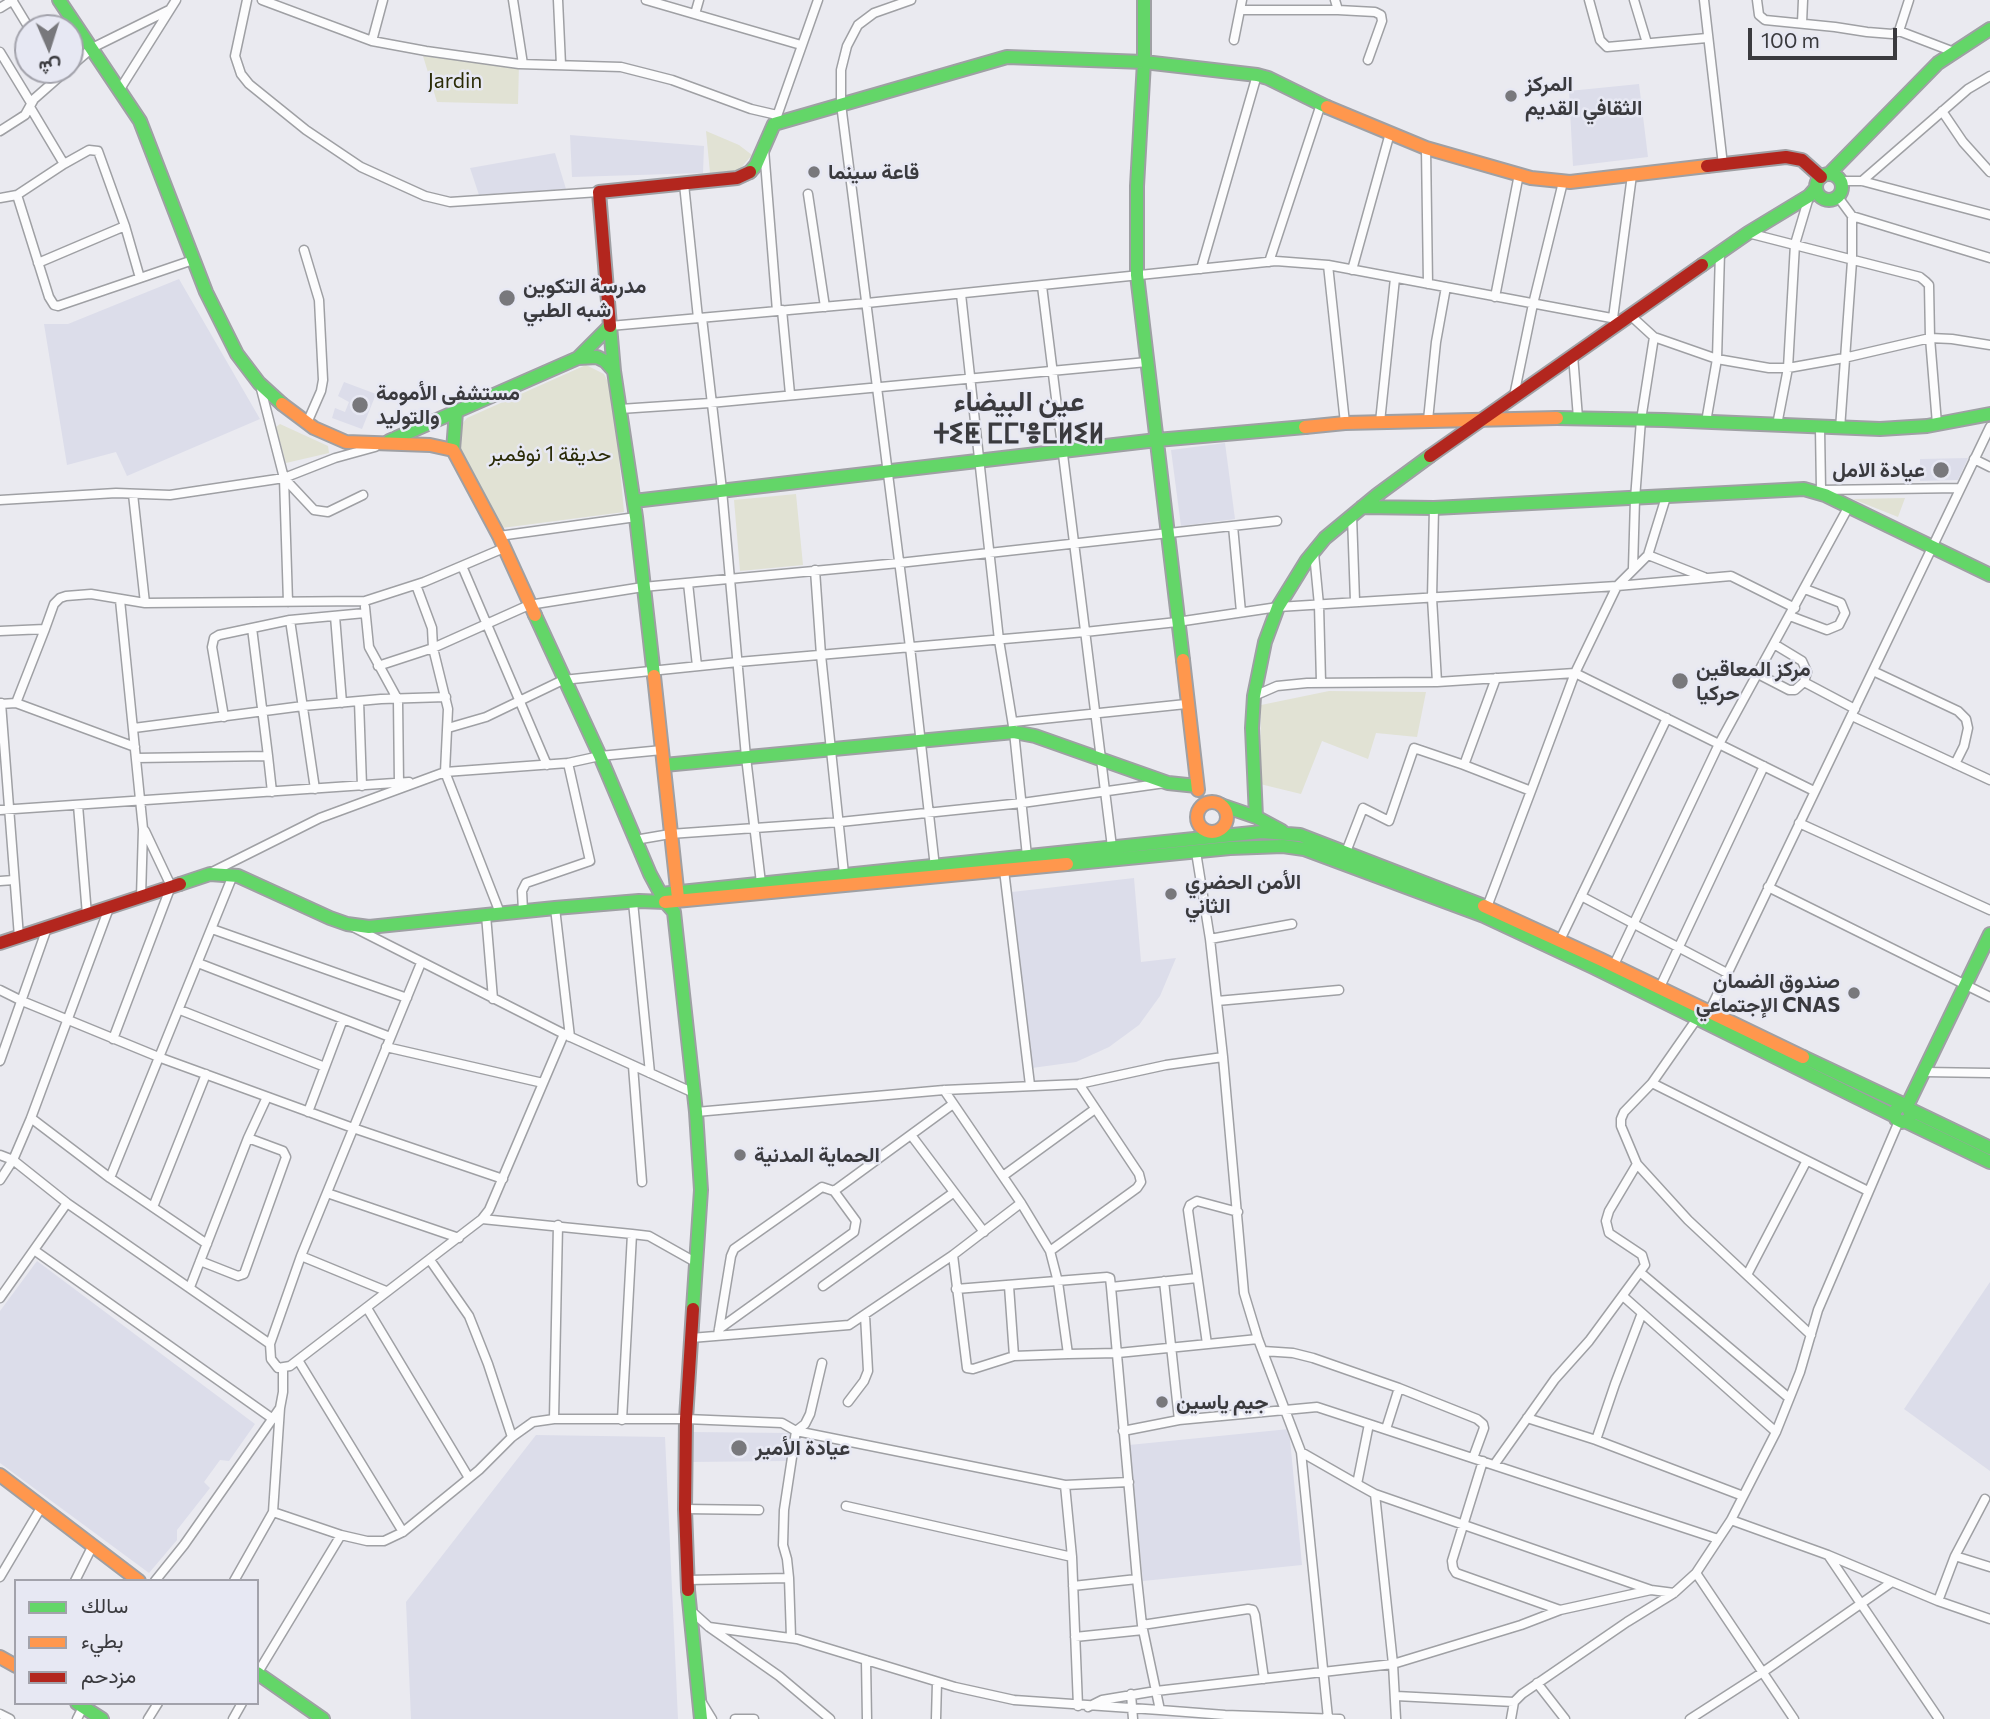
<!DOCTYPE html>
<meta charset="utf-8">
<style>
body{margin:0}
#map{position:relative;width:1990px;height:1719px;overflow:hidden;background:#eaeaf0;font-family:Commissioner,Vazirmatn,sans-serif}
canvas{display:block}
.legend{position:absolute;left:14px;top:1579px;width:245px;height:126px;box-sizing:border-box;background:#e7e8f3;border:2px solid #a2a2ab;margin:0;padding:9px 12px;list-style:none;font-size:21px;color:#3a3a3e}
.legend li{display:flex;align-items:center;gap:14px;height:35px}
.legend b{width:35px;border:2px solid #a2a2ab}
.north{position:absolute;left:14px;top:14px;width:70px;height:70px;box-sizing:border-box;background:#e7e8f3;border:2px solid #a2a2ab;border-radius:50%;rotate:177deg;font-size:19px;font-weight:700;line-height:28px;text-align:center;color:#3a3a3e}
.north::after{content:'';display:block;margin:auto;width:24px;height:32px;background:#78787c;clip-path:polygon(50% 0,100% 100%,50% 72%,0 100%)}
.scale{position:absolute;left:1748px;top:28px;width:149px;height:32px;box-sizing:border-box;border:4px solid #3a3a3e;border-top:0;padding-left:9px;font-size:21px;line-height:24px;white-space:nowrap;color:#3a3a3e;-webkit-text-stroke:5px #e7e8f3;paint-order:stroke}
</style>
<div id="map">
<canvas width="1990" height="1719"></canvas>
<ul class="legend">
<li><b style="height:9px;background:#63d668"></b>سالك</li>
<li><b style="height:9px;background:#ff974d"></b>بطيء</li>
<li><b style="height:9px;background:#b3261e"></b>مزدحم</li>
</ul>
<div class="north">ش</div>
<div class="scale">100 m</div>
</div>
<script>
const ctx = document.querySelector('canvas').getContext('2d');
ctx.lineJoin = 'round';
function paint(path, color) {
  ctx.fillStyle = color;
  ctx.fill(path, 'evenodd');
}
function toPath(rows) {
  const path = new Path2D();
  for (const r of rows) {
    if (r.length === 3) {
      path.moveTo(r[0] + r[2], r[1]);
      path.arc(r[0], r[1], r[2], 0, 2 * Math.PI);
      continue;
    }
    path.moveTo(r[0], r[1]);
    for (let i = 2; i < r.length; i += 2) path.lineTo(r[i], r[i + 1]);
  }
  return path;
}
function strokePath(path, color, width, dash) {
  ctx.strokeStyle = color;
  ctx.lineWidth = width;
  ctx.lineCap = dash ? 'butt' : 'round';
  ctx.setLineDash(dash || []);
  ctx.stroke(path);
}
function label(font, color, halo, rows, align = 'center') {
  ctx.font = font + ' Commissioner,Vazirmatn,"Noto Sans Tifinagh",sans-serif';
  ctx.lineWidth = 5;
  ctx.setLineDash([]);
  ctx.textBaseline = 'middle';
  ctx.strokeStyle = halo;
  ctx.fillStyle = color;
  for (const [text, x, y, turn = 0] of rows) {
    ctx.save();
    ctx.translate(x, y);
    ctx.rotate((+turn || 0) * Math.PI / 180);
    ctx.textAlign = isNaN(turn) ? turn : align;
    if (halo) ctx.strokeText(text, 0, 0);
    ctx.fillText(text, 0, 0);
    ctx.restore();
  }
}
paint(toPath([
 [1639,84,1648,157,1573,166,1569,91],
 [570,135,704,146,703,173,572,177],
 [555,153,566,189,479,195,470,168],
 [179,279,260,419,127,476,116,452,67,465,44,324,68,324],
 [344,382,376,394,362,429,332,418,335,408,345,412,349,402,338,396],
 [1225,443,1235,519,1181,526,1171,450],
 [1968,458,1958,480,1920,481,1920,459],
 [1134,878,1141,962,1176,958,1160,996,1139,1025,1109,1047,1076,1062,1032,1068,1012,892],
 [37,1261,255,1424,229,1461,220,1460,204,1482,210,1488,177,1530,177,1540,149,1573,0,1463,0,1311],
 [1990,1282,1990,1471,1904,1409],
 [1289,1429,1302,1565,1143,1581,1129,1445],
 [690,1432,788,1433,791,1435,787,1461,690,1462],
 [536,1435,665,1437,678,1719,411,1719,406,1602]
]), '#dcddea');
paint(toPath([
 [423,56,486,63,519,64,518,104,437,102],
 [706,131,739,145,752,155,739,170,710,173],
 [586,365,604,374,613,392,624,512,502,528,461,451,462,424,467,418],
 [280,424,328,446,329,453,286,463,276,427],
 [796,494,803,565,740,571,734,500],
 [1905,498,1898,517,1853,499],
 [1329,691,1426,692,1417,737,1376,733,1368,759,1322,741,1301,794,1260,784,1261,705]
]), '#e1e2d4');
const street = toPath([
 [12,0,29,28],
 [247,0,235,56,241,74,249,84,306,130,361,167,425,196,450,202,599,192],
 [262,0,372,41,426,51,519,64,621,67,672,80,751,109,777,115],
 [513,0,523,64],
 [558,0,561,65],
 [646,0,801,45],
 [911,0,874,13,858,25,847,46,841,70,841,104,910,647,935,867],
 [1589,0,1600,40,1607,47,1707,38],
 [1634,0,1647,43],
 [1704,0,1723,165],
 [1757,0,1759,15,1765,20,1835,27,1867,32,1892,34,1899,31],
 [1909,0,1899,31,1954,52],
 [0,8,13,0],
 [1241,10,1338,10,1335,0],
 [1338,10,1375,12,1381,15,1382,21,1368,60],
 [695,14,699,0],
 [1802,23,1803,0],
 [1234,40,1242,0],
 [372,41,383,0],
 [0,52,31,103],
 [70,67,92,48,169,10],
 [120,89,176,0],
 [30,107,64,164,89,150,98,151,125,226,140,278],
 [1942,111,1963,142,1990,172],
 [776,119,818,0],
 [0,131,25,115,34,99,67,70],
 [1426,148,1428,284],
 [764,149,777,311],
 [1840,181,1862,181,1990,215],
 [1862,181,1968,89,1990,76],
 [684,184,698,318],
 [808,194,825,307],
 [17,195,64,164],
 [1838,197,1852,216,1990,258],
 [0,198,17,195,49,297,54,305,58,306,193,260],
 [1748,233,1920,277,1925,281,1929,285,1930,338,1937,424],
 [304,250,319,300,323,380,321,391,307,423],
 [1269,262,1321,104],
 [38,263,125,226],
 [1328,265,1345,423],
 [1201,269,1257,75],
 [1352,270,1390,133],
 [1042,286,1112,847],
 [961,294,999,640,1014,732,1027,856],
 [1495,297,1519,174],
 [782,310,790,394],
 [1630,315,1654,337],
 [702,318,722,490,746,757,761,883],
 [1613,318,1632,175],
 [610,326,867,303,1276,261,1328,265,1622,320],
 [1573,355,1578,418],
 [260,385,284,478,288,602],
 [1514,396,1533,304,1563,182],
 [620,409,710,403,1147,362],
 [1428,420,1436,342,1446,287],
 [1380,422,1395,278],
 [1706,422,1717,359,1720,252],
 [1777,425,1788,368,1795,244,1809,197],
 [1820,428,1821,490],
 [1840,429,1852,261,1852,216],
 [1974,459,1990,467],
 [284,478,314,510,328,512,363,495],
 [1819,490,1960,488],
 [133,494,145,603,365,601,424,582,504,548],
 [0,500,116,493,170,495,284,478,335,458,375,447],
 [1434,508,1432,598,1437,682],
 [1352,516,1355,601],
 [1233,526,1241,612],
 [499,536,636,517],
 [1314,553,1319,605,1321,682],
 [1648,555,1704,577],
 [462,566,547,765],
 [1633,568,1635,499,1641,420,1654,337,1717,359,1769,368,1788,368,1844,358,1930,338,1952,339,1990,345],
 [815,570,821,655,844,874],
 [688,583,697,666],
 [416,585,432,628,433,648,448,709,445,772,500,913],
 [120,600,143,829,141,897],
 [365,607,369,647,398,700,399,784],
 [335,616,342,703],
 [1790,616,1827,630,1839,625,1845,613,1841,603,1805,589],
 [290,620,315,789],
 [252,628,268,756],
 [0,631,45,629,54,604,60,598,66,596,91,594,145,603],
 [378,666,433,648,529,605,643,587,899,563,1277,521],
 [1873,671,1958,711,1966,719,1968,728,1964,746,1955,764],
 [1758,674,1789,690,1795,690,1804,682,1807,672,1802,661,1774,644],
 [1496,678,1464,765,1531,791,1575,673,1617,586,1731,576,1795,608],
 [1804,682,1855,709],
 [1254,696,1277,686,1307,683,1437,682,1575,673,1814,791],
 [359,701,362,786],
 [1,703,19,937],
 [16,703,45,629],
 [0,704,16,703,135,747],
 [1852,716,1990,780],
 [224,717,212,647,214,638,219,635,290,620,365,613],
 [1013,722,1186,704],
 [134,728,303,706,381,699,446,697],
 [448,728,486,717,563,680,738,662,1085,632,1177,622,1278,607,1617,586,1648,555,1666,497],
 [136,758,268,756,272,792],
 [78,805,87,915],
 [0,810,409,782],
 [1799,823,1990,910],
 [635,840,670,834,840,822,1022,803,1165,783],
 [1196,852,1210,939,1223,1057,1244,1293,1258,1339,1301,1452,1328,1718],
 [1346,852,1363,808,1389,821,1414,748,1464,765],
 [1004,870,1030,1085],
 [212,872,320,818,445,772,568,763,600,756,662,750],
 [0,881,14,880],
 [1768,887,1990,997],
 [1581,896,1727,973],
 [633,902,650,1073],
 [1487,907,1531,791],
 [555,908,570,1037],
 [523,911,522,891,526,883,590,861,568,763],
 [486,915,493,999],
 [353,927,564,1034,694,1093],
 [212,929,407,998],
 [1210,939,1292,924],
 [1560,940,1667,718],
 [198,963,390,1037],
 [421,963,301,1256,270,1344,271,1359,278,1368,290,1366,482,1219,489,1210,564,1034],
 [1612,969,1719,744,1849,506],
 [1660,987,1764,766],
 [0,990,22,1001,161,1058,353,1128,503,1179],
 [1217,1001,1339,990],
 [180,1010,325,1067],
 [1708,1014,1990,427],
 [1696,1020,1652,1083,1868,1191],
 [113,1039,171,886,145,831],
 [386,1047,543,1083],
 [0,1061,47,928],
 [633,1066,642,1182],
 [1924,1072,1990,1073],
 [1652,1083,1624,1112,1621,1119,1621,1126,1637,1164,1688,1220,1811,1335],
 [944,1090,1021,1203,1050,1251,1058,1282,1068,1354,1118,1353,1258,1339],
 [308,1112,343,1019],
 [696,1112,944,1090,1079,1084,1166,1065,1223,1057],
 [31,1118,110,1178,207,1244],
 [911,1135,984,1232],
 [0,1155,13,1160,67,1203,270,1344],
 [1003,1176,1095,1109],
 [110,1178,233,875],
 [0,1180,13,1160,31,1118,109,908],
 [834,1191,953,1104],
 [327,1193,459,1238],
 [153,1207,206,1074],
 [482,1219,632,1234,622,1420],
 [632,1234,649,1236,697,1263],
 [34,1250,273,1419],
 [1050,1251,1137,1188,1141,1182,1139,1174,1079,1084],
 [953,1255,967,1368,973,1369,1014,1356,1068,1354],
 [301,1256,386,1291],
 [430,1260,469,1316,488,1364,512,1437],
 [200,1261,238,1276,244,1274,286,1157,283,1151,248,1138],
 [1641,1273,1789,1398],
 [1747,1275,1806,1162],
 [1197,1278,1111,1287,1137,1579,1142,1625,1160,1710,1225,1715,1340,1719],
 [1164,1281,1179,1420,1317,1407,1369,1424],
 [823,1286,953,1193],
 [1009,1286,1014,1356],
 [190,1287,248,1138,267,1097],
 [956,1289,1107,1277,1110,1278,1111,1287],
 [1624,1297,1776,1432],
 [0,1298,67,1203],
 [367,1308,469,1478],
 [718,1335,719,1329,729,1268,731,1256,734,1249,822,1187,834,1191,856,1221,854,1232,719,1329],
 [691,1338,849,1325,953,1255,1021,1203],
 [1207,1344,1188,1210,1190,1205,1197,1201,1238,1212],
 [1263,1351,1293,1353,1313,1358,1399,1388,1477,1419,1483,1424,1484,1428,1473,1458],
 [298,1360,403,1532],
 [848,1402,864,1381,868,1371,865,1315],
 [280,1408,273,1512,341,1535,367,1541,384,1541,403,1532,479,1470,512,1437,533,1422,554,1419,686,1419,782,1423,796,1431,1065,1485,1129,1482],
 [1527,1418,1596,1440,1743,1496],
 [554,1419,558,1225],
 [1386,1429,1399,1388],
 [1123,1431,1179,1420],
 [1596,1440,1615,1384,1642,1313],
 [1301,1452,1357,1484],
 [1483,1461,1452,1561,1453,1568,1456,1573,1560,1610],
 [1494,1465,1555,1379,1589,1341,1645,1265,1642,1255,1609,1233,1606,1221,1609,1211,1637,1164],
 [1065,1485,1072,1557,1078,1706],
 [1375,1494,1651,1590,1674,1593],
 [846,1506,1072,1557],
 [685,1509,759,1510],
 [1731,1520,1828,1555,1939,1719],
 [1828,1555,1938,1601,1990,1619],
 [1955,1556,1990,1567],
 [1696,1573,1794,1719],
 [0,1577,42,1506],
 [688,1580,789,1578],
 [75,1581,93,1545],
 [155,1581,184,1545,280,1408,283,1392,283,1369],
 [234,1581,273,1512],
 [1073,1586,1137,1579],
 [1938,1601,1955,1556,1985,1499],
 [689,1609,709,1627,779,1676,830,1719],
 [1142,1625,1248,1609,1253,1610,1255,1615,1264,1679],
 [709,1627,797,1639,955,1687,1014,1700,1160,1710],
 [791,1637,789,1578,787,1559,783,1545,784,1510,796,1431,805,1424,810,1414,822,1363],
 [1075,1637,1143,1630],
 [866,1660,867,1719],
 [257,1674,341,1535],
 [1537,1683,1565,1719],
 [1131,1694,1133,1719],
 [1396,1696,1514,1702],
 [701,1701,712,1719],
 [1088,1707,1102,1700,1156,1691,1393,1664,1521,1625,1560,1610,1651,1590],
 [0,1714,10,1719],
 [77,1719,85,1703],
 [148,1719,158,1703],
 [233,1719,242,1703],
 [735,1719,754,1719],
 [936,1719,937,1682],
 [1396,1719,1393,1664,1375,1494,1357,1484,1369,1424,1718,1539],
 [1511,1719,1514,1702,1522,1694,1627,1622,1674,1593,1696,1573,1731,1520,1776,1432,1800,1372,1818,1310,1899,1121],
 [1690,1719,1763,1672,1892,1582]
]);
const fast = toPath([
 [59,0,140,121,206,292,237,354,259,383,282,404],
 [1144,0,1144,62,1137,186,1137,275,1183,660],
 [750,172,756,165,774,124,1007,57,1144,62,1257,75,1268,78,1327,107],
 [1829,174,1938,63,1990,29],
 [1829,187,13],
 [1702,265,1748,233,1809,196,1816,188],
 [578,358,610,326,614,371],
 [1557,418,1664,420,1880,429,1927,426,1990,414],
 [389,441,578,358,597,357,605,361,614,371,636,517,654,676],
 [453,450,456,412],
 [634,501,1157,440,1305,427],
 [1362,507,1434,508,1804,489,1825,495,1990,575],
 [535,615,600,756,650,874,665,902,674,912,696,1112,701,1190,693,1309],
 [664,765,1014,732,1035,736,1168,783,1197,786],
 [1221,805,1256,817,1282,831],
 [1256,817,1252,728,1254,696,1265,642,1278,607,1307,560,1325,538,1377,495,1430,456],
 [1067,864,1230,848,1283,846,1304,849,1484,916,1593,967,1895,1116],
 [180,884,210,874,238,876,330,918,347,924,369,927,555,908,639,901,665,902],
 [661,894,1262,832,1300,835,1484,906],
 [1803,1057,1907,1106,1911,1115,1908,1120,1902,1122,1896,1119,1894,1112,1901,1105],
 [1907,1106,1990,934],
 [1909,1109,1990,1148],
 [1905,1121,1990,1162],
 [688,1590,701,1719],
 [257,1673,323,1719],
 [77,1703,102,1719]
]);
const slow = toPath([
 [1327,107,1426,148,1531,178,1570,182,1707,166],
 [282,404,314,428,346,442,430,445,453,450,499,536,535,615],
 [1305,427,1345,423,1557,418],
 [1183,660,1198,790],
 [654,676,678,898],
 [1212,817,15],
 [665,902,1067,864],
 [1484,906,1602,960,1803,1057],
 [0,1475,139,1581],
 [0,1657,16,1666]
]);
const jam = toPath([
 [1707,166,1786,157,1802,160,1821,177],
 [610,326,599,192,737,178,750,172],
 [1430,456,1702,265],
 [0,943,180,884],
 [688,1590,685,1509,686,1419,693,1309]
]);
strokePath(street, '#9fa0a4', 11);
strokePath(fast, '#9fa0a4', 16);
strokePath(slow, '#9fa0a4', 16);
strokePath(jam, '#9fa0a4', 16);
strokePath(street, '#fcfcfd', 8);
strokePath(fast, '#63d668', 12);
strokePath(slow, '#ff974d', 12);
strokePath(jam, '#b3261e', 12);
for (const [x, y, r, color] of [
 [1511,96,7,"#78787c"],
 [814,172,7,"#78787c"],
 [507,298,9,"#78787c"],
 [360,405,9,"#78787c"],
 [1941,470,9,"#78787c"],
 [1680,681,9,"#78787c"],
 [1171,894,7,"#78787c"],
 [1854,993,7,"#78787c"],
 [740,1155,7,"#78787c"],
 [1162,1402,7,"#78787c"],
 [739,1448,9,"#78787c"]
]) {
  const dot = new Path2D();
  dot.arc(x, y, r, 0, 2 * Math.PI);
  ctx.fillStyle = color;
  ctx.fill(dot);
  strokePath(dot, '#e7e8f3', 2.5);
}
label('21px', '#2a2b06', '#e7e8f3', [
 ["Jardin",455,81],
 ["حديقة 1 نوفمبر",550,454]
]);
label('bold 21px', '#3a3a3e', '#e7e8f3', [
 ["المركز",1525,84],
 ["الثقافي القديم",1525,108],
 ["قاعة سينما",828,172],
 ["مدرسة التكوين",523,286],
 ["شبه الطبي",523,310],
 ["مستشفى الأمومة",376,393],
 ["والتوليد",376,417],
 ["عيادة الامل",1925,470,"right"],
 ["مركز المعاقين",1696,669],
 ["حركيا",1696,693],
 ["الأمن الحضري",1185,882],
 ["الثاني",1185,906],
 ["صندوق الضمان",1840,981,"right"],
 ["الإجتماعي CNAS",1840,1005,"right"],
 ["الحماية المدنية",754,1155],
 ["جيم ياسين",1176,1402],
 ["عيادة الأمير",755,1448]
], 'left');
label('bold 28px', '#3a3a3e', '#e7e8f3', [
 ["عين البيضاء",1019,402],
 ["ⵜⵉⵟ ⵎⵎ'ⴻⵎⵍⵉⵍ",1019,434]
]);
</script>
